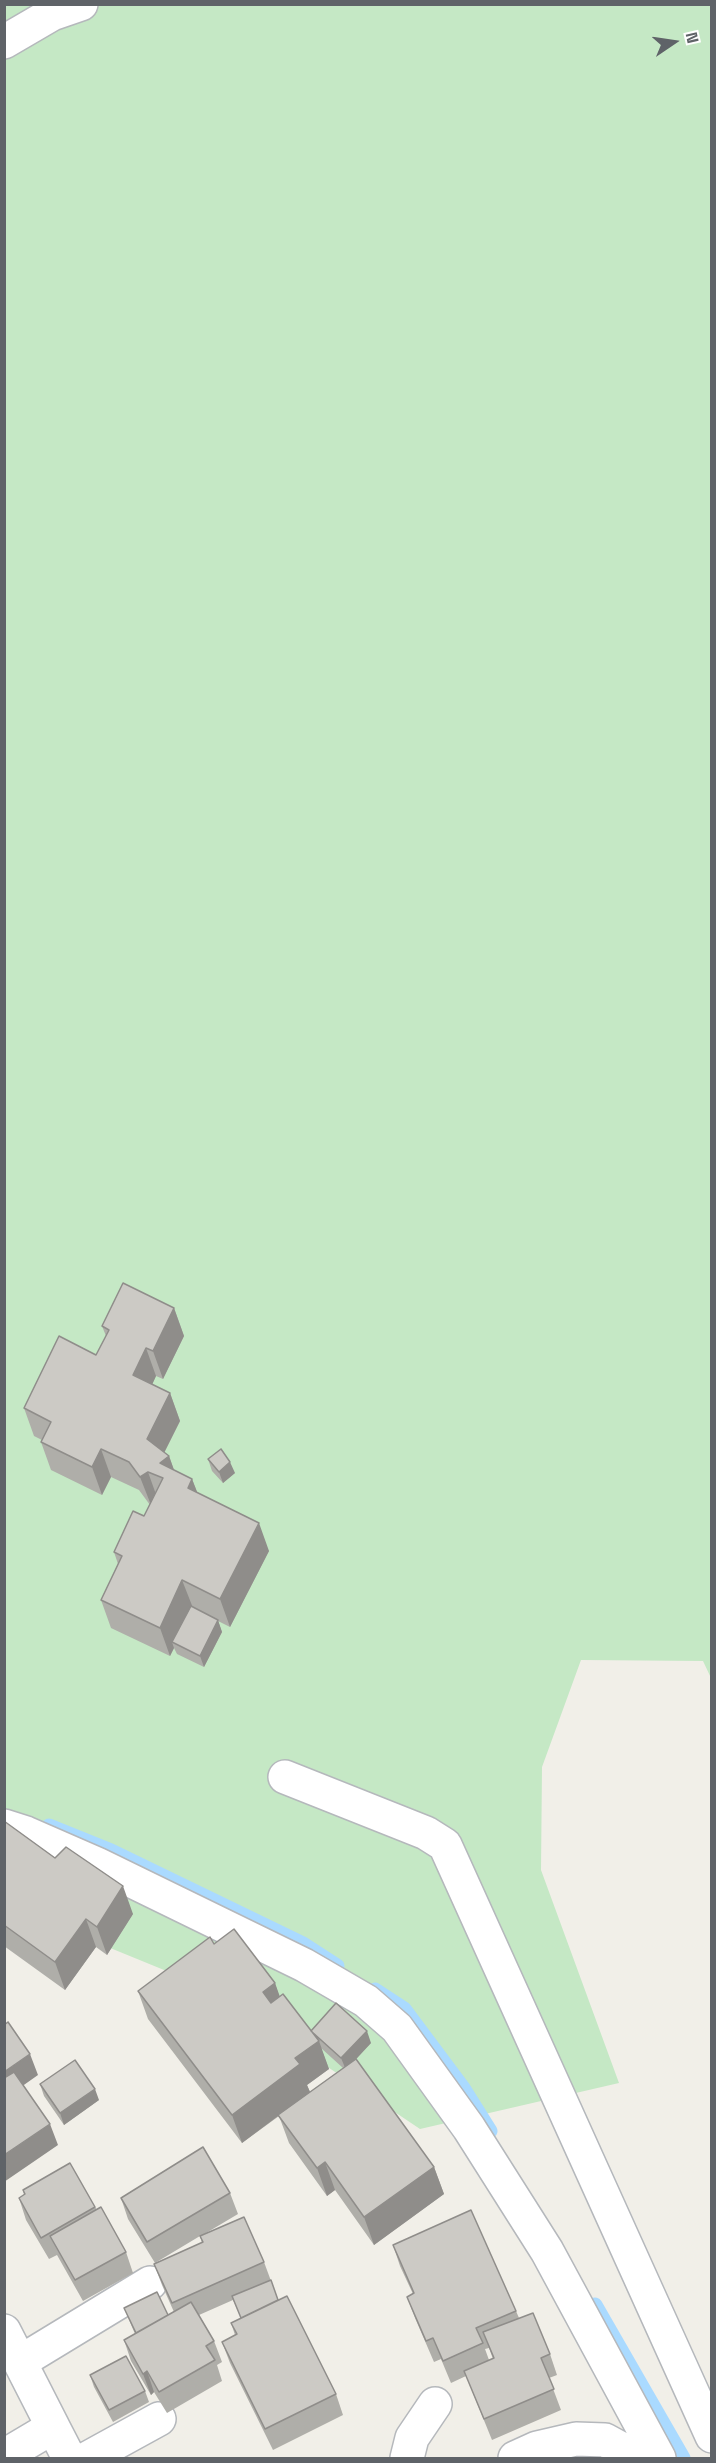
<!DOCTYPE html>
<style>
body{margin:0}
#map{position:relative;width:716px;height:2463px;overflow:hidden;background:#f1efe8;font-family:"Space Grotesk",sans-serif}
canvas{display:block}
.frame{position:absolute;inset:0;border:6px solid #5f6368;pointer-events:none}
.north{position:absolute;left:644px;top:12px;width:60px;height:60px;-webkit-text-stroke:4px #fff;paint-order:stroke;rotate:77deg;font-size:16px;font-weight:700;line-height:24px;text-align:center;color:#5f6368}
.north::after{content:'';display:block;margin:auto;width:21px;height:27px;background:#5f6368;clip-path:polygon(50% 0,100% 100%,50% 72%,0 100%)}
</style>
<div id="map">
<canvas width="716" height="2463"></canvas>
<div class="frame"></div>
<div class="north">N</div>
</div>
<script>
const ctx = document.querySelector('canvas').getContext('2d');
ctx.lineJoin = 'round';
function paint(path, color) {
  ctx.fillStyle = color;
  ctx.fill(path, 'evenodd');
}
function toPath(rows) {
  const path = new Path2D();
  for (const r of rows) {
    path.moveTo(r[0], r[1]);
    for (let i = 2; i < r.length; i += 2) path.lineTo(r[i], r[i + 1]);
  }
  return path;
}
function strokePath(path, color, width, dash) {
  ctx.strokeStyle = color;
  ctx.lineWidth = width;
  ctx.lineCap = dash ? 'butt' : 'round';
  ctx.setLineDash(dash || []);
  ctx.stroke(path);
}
paint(toPath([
 [4,5,711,5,711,1678,703,1661,581,1660,542,1767,541,1870,619,2083,420,2129,213,1990,5,1905]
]), '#c5e8c5');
strokePath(toPath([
 [49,1826,111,1851,303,1944,337,1966],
 [375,1990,404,2009,463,2088,490,2131],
 [595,2305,683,2458]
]), '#aadaff', 15);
const minor = toPath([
 [4,42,52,14,81,4],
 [285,1777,426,1833,445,1845,712,2436],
 [4,1826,26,1833,97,1864,304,1965,366,2001,397,2028,469,2128,547,2251,659,2458],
 [4,2331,53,2427],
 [20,2362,150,2283],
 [4,2456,53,2427,69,2458],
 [88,2458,159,2419],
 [407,2458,412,2438,435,2404],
 [515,2458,537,2448,576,2439,605,2440,638,2458]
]);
strokePath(minor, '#b5b8bc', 36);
strokePath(minor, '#fff', 33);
paint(toPath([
 [174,1308,184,1336,163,1379,156,1376,152,1384,170,1393,180,1421,164,1453,169,1456,174,1470,192,1479,197,1492,269,1551,230,1627,218,1621,222,1632,204,1667,177,1654,174,1648,170,1656,111,1628,101,1600,118,1564,114,1552,144,1516,150,1505,139,1490,111,1477,102,1495,51,1470,41,1442,42,1440,34,1436,24,1408,96,1355,106,1336,102,1326],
 [208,1459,235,1473,223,1483,212,1471],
 [4,1821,133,1914,107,1955,96,1947,65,1990,4,1946],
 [214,1944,275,1983,279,1996,311,2031,371,2043,356,2059,434,2167,444,2194,374,2245,335,2190,327,2196,289,2143,279,2116,242,2143,148,2019,138,1991],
 [321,2048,343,2068,310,2092,307,2085,329,2069],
 [40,2084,99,2100,64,2125,44,2096],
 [23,2190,95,2207,97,2210,126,2252,133,2273,83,2301,57,2255,49,2259,26,2220,19,2198,24,2195],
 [230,2193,238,2214,201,2236,264,2262,278,2300,336,2394,343,2415,273,2450,230,2363,222,2342,235,2335,231,2323,241,2318,233,2300,199,2315,214,2341,222,2362,217,2365,222,2381,167,2413,154,2392,151,2395,131,2361,124,2340,135,2334,124,2308,168,2315,174,2312,162,2285,154,2264,202,2243,200,2236,155,2263,128,2219,121,2198],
 [393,2245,516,2311,519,2318,550,2354,557,2375,549,2378,561,2410,492,2440,466,2376,451,2383,441,2359,434,2362,415,2318,407,2297,413,2294,400,2266],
 [489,2348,493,2359,489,2360,485,2349],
 [90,2375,145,2391,149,2402,113,2422,94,2387]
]), '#afaea9');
paint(toPath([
 [174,1308,184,1336,163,1379,153,1351],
 [146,1348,156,1376,144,1403,133,1375],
 [170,1393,180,1421,157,1467,147,1439],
 [101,1449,111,1477,102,1495,92,1467],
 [169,1456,179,1484,160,1463],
 [230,1462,235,1473,223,1483,219,1472],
 [148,1472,158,1500,151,1505,140,1477],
 [192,1479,203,1507,188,1488],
 [259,1523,269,1551,230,1627,220,1599],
 [182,1580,193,1608,172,1642,174,1648,170,1656,160,1628],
 [218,1620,222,1632,204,1667,200,1656],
 [123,1886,133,1914,107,1955,97,1927],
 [86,1919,96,1947,65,1990,55,1962],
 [275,1983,285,2011,274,2020,263,1992],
 [367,2031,371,2043,346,2070,341,2058],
 [319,2041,329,2069,307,2085,310,2092,242,2143,232,2115,295,2058],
 [30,2054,38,2075,4,2099,4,2072],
 [95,2089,99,2100,64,2125,60,2113],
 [50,2124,58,2145,4,2182,4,2155],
 [325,2162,335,2190,327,2196,317,2168],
 [434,2167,444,2194,374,2245,364,2217],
 [147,2371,154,2392,151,2395,143,2374]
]), '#8f8d8a');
const building = toPath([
 [123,1283,174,1308,153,1351,146,1348,133,1375,170,1393,147,1439,169,1456,160,1463,192,1479,188,1488,259,1523,220,1599,182,1580,160,1628,101,1600,122,1556,114,1552,133,1511,144,1516,163,1478,148,1472,140,1477,129,1462,101,1449,92,1467,41,1442,51,1422,24,1408,59,1336,96,1355,109,1330,102,1326,123,1283],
 [221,1449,230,1462,219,1472,208,1459,221,1449],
 [191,1606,218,1620,200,1656,172,1642,191,1606],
 [4,1821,55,1858,66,1847,123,1886,97,1927,86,1919,55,1962,4,1925,4,1821],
 [234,1929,275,1983,263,1992,271,2003,283,1994,319,2041,295,2058,300,2064,232,2115,138,1991,210,1937,214,1944,234,1929],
 [336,2003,367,2031,341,2058,311,2031,336,2003],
 [8,2022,30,2054,4,2072,4,2025,8,2022],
 [356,2059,434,2167,364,2217,325,2162,317,2168,278,2115,356,2059],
 [75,2060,95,2089,60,2113,40,2084,75,2060],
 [14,2072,50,2124,4,2155,4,2078,14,2072],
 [203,2147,230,2193,147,2242,121,2198,203,2147],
 [70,2163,95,2207,41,2238,19,2198,25,2194,23,2190,70,2163],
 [101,2207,126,2252,75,2280,50,2236,101,2207],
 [471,2210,516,2311,476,2328,483,2343,443,2361,433,2338,426,2341,407,2297,414,2293,393,2245,471,2210],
 [244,2217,264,2262,172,2303,154,2264,203,2242,200,2236,244,2217],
 [271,2280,278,2300,241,2318,232,2296,271,2280],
 [157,2292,168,2315,136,2333,124,2308,157,2292],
 [287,2296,336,2394,265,2429,222,2342,237,2334,231,2323,287,2296],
 [191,2302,214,2341,206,2346,215,2360,159,2392,147,2371,143,2374,124,2340,191,2302],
 [533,2313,550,2354,541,2358,554,2389,484,2419,464,2371,494,2358,483,2332,533,2313],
 [126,2356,145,2391,109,2410,90,2375,126,2356]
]);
paint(building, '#cccac5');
strokePath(building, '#8f8d8a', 1.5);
</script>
